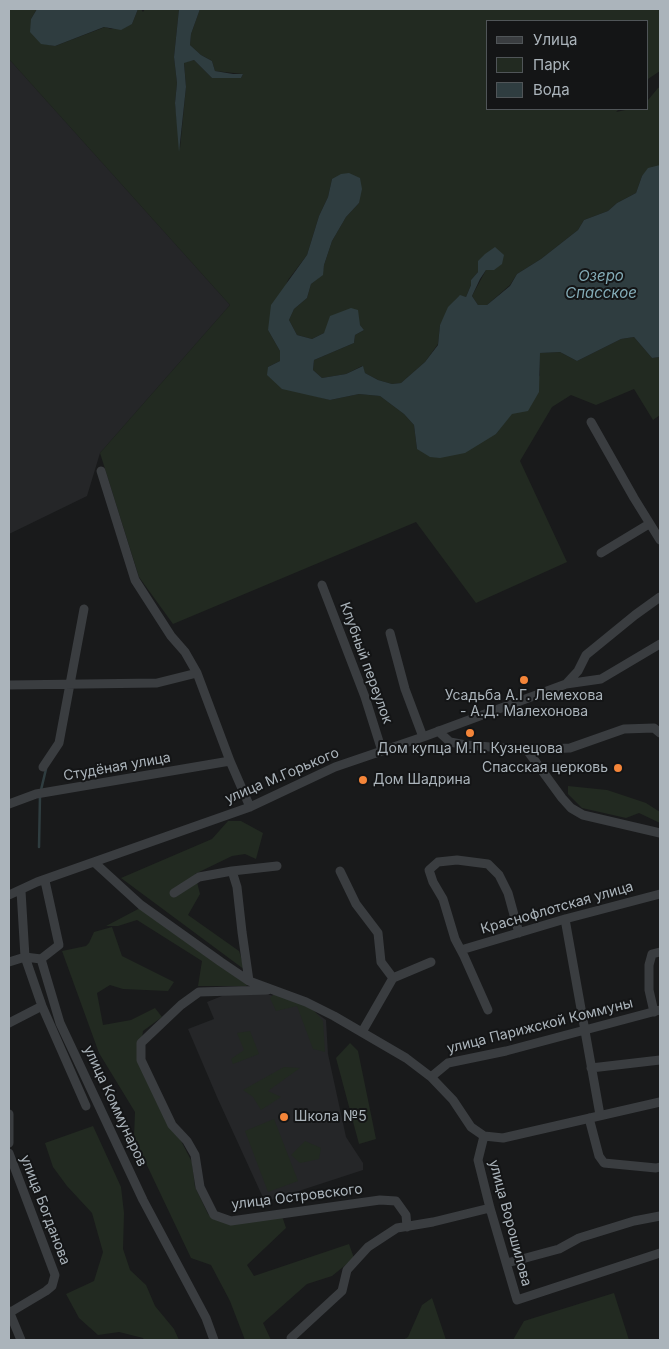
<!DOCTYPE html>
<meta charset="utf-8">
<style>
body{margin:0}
#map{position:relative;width:669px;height:1349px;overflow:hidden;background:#191a1b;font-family:Inter,sans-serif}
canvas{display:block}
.frame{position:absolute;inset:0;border:10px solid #abb4bb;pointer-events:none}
.legend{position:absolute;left:486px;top:20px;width:162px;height:90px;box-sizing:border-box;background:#141516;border:1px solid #505558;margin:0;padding:6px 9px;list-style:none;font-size:15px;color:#abb4bb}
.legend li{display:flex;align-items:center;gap:10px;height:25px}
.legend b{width:25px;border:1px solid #505558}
</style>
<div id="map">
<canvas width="669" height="1349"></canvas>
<div class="frame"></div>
<ul class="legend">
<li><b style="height:6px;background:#3a3d40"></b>Улица</li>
<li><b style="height:14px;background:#222a21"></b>Парк</li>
<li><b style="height:14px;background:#2f3d40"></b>Вода</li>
</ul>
</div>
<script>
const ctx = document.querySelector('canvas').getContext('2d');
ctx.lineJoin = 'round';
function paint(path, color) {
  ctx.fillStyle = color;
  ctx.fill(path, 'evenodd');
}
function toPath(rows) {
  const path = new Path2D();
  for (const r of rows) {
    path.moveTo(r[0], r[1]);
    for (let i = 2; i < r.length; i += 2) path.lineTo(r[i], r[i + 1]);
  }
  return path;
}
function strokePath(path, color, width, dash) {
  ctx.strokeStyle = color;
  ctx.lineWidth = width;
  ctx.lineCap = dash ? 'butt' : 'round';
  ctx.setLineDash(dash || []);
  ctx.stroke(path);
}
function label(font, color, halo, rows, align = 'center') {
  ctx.font = font + ' Inter,sans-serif';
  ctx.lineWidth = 4;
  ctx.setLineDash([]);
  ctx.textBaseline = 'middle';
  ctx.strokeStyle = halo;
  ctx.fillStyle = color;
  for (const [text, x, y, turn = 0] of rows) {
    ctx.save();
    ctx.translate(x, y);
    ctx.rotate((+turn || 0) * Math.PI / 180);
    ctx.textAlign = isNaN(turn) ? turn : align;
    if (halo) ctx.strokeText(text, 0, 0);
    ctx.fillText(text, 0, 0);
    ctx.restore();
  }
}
paint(toPath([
 [9,59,230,305,100,453,87,496,9,534],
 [232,992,262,993,302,1003,326,1020,328,1054,346,1137,363,1163,363,1170,265,1202,217,1097,188,1029,214,1019,207,1002]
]), '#252628');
paint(toPath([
 [9,9,37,9,31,19,45,44,55,46,105,27,111,29,132,24,138,9,141,9,143,12,145,9,179,9,174,57,177,83,175,103,180,148,186,87,184,62,194,60,212,78,241,78,243,74,215,71,212,61,201,55,190,45,191,34,200,9,660,9,660,71,648,79,648,21,488,21,488,109,619,109,616,112,630,109,648,109,648,100,658,88,660,87,660,165,642,176,636,193,617,203,608,211,584,220,578,230,541,259,517,274,510,285,487,305,478,305,472,296,486,270,494,270,478,261,478,272,471,280,471,285,466,297,460,296,456,299,440,325,438,344,425,362,401,383,392,384,378,380,365,373,362,366,346,374,322,378,313,370,314,360,354,343,355,335,364,330,360,325,324,333,312,339,297,335,289,320,294,309,307,298,311,284,322,275,324,265,332,241,346,217,359,203,332,179,328,197,319,216,307,255,288,280,268,330,280,351,280,361,268,367,308,394,330,400,359,394,380,396,404,414,414,425,417,449,496,434,540,375,539,353,560,352,577,361,621,339,634,337,652,358,660,357,660,415,653,420,634,389,596,405,571,395,552,407,520,461,567,562,476,603,416,522,173,624,139,577,100,453,230,305,9,59],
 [568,786,607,790,646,803,660,812,660,823,639,813,626,818,582,808,568,794],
 [228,821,241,821,263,833,256,859,245,854,232,856,195,874,200,894,188,915,239,951,245,970,121,878,212,839],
 [142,907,249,984,246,986,198,986,202,961,137,920,118,926,106,926],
 [112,927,122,956,174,982,168,991,123,989,110,985,97,993,103,1025,131,1020,155,1008,162,1017,143,1031,139,1060,192,1162,195,1187,208,1214,215,1220,282,1216,286,1228,247,1265,254,1276,349,1244,354,1258,332,1276,307,1284,263,1323,271,1340,245,1340,230,1301,211,1265,191,1258,134,1138,135,1112,99,1053,62,951,86,946,89,943,94,932],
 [274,994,309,1005,323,1021,325,1052,313,1049,297,1006,276,1011,270,998],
 [250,1031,259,1054,233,1064,231,1059,244,1050,237,1033],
 [350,1043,358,1051,376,1139,359,1144,336,1058],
 [284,1067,300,1068,268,1091,281,1097,261,1110,253,1097,243,1090],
 [274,1119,298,1181,268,1192,245,1131],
 [93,1126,121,1187,124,1213,123,1249,130,1270,146,1285,155,1306,174,1329,179,1340,144,1340,143,1338,119,1332,98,1335,79,1318,66,1294,94,1281,103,1252,92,1213,67,1186,53,1167,45,1143],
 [305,1141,321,1148,319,1159,300,1163,291,1155],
 [614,1293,629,1340,513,1340,524,1321],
 [432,1298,446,1340,403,1340,408,1337,422,1305]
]), '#222a21');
paint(toPath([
 [37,9,138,9,132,24,121,30,104,27,55,46,41,44,30,32,31,19],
 [179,9,200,9,191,34,190,45,201,55,212,61,215,71,233,74,243,74,241,78,212,78,194,60,184,63,186,87,179,152,175,103,177,83,174,57],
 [660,165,660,357,652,358,634,337,621,339,577,361,560,352,540,353,539,392,528,411,512,414,496,434,465,453,440,458,430,457,417,449,414,425,404,414,380,396,359,394,330,400,282,389,267,375,268,367,280,361,280,351,268,330,271,305,307,255,319,216,328,197,332,179,341,174,349,173,360,178,362,189,359,203,346,217,332,241,324,265,323,275,311,284,307,298,294,309,289,320,297,335,312,339,324,333,330,316,351,308,358,310,360,325,364,330,355,335,354,343,314,360,313,370,322,378,346,374,363,366,365,373,378,380,392,384,401,383,425,362,438,345,440,325,448,307,460,295,466,297,471,285,471,280,478,272,478,261,485,254,495,247,504,255,502,264,494,270,486,270,480,279,472,296,478,305,487,305,510,286,517,274,541,259,578,230,584,220,608,211,617,203,636,193,642,176,648,168]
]), '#2f3d40');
strokePath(toPath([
 [41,790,46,769],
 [39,847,40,796]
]), '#2f3d40', 2.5);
strokePath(toPath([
 [591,422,634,498,660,540],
 [101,471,135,580,171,636,185,652,197,673,230,761,250,807],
 [601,553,649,524],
 [322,585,365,697,382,751],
 [390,633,405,689,423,737],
 [566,684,578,671,586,655,635,615,660,597],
 [9,685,157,683,197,673],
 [438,731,450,742,466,745,527,750,570,748,624,729,654,728,660,733],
 [527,750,562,798,571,808,583,815,660,833],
 [43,767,59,743,84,609],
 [9,804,36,794,230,761],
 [95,863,141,905,221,962,249,981,306,1002,334,1016,406,1058,431,1077,453,1100,471,1127,484,1136,503,1138,660,1102],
 [232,871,237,887,242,932,249,981],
 [340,871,356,904,378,933,381,962,393,978],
 [45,881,59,945,41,959,60,1023,143,1200,206,1318,214,1340],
 [21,891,25,957,42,1006,86,1106],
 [174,893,199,877,232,871,277,866],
 [9,895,37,882,250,807,335,767,423,737,566,684,601,679,660,644],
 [565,919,600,1115],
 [461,950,565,919,660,894],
 [9,962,25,957,41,959],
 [268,990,199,992,181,1005,141,1043,141,1060,172,1125,187,1141,195,1155,200,1187,214,1215,231,1221,380,1200,396,1201,406,1215,407,1227],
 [488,1010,464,956,455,939,443,899,433,882,429,870,438,862,457,860,488,864,499,875,508,893,519,933],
 [654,1012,649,990,649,965,652,954,660,952],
 [9,1023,42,1006],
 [362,1032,393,978,431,962],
 [591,1068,660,1060],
 [431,1077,448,1063,506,1051,660,1010],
 [589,1118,599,1156,604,1163,656,1168,660,1167],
 [484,1136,478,1160,490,1208,517,1300,660,1253],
 [9,1143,9,1114],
 [9,1153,55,1275,52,1286,46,1291,9,1313],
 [507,1263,559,1249,579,1238,634,1221,660,1216],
 [9,1311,21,1340],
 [291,1338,342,1291,347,1270,368,1247,397,1228,433,1222,490,1208]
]), '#3a3d40', 9);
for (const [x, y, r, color] of [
 [524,680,5,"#f48539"],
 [470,733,5,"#f48539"],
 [618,768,5,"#f48539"],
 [363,780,5,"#f48539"],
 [284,1117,5,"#f48539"]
]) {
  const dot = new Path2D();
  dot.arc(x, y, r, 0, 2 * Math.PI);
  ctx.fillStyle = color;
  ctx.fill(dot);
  strokePath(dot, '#141516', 2);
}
label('14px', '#abb4bb', '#141516', [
 ["Клубный переулок",366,663,70],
 ["Студёная улица",117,767,-10],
 ["улица М.Горького",282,776,-23],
 ["Краснофлотская улица",557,908,-16],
 ["улица Парижской Коммуны",540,1026,-14],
 ["улица Коммунаров",115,1106,65],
 ["улица Островского",297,1197,-7],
 ["улица Богданова",45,1210,69],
 ["улица Ворошилова",510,1223,75]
]);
label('14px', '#abb4bb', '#141516', [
 ["Усадьба А.Г. Лемехова",524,696],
 ["- А.Д. Малехонова",524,712],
 ["Дом купца М.П. Кузнецова",470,749],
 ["Спасская церковь",608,768,"right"],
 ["Дом Шадрина",373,780,"left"],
 ["Школа №5",294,1117,"left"]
]);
label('italic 15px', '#83abb6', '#141516', [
 ["Озеро",601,276],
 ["Спасское",601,293]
]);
</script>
